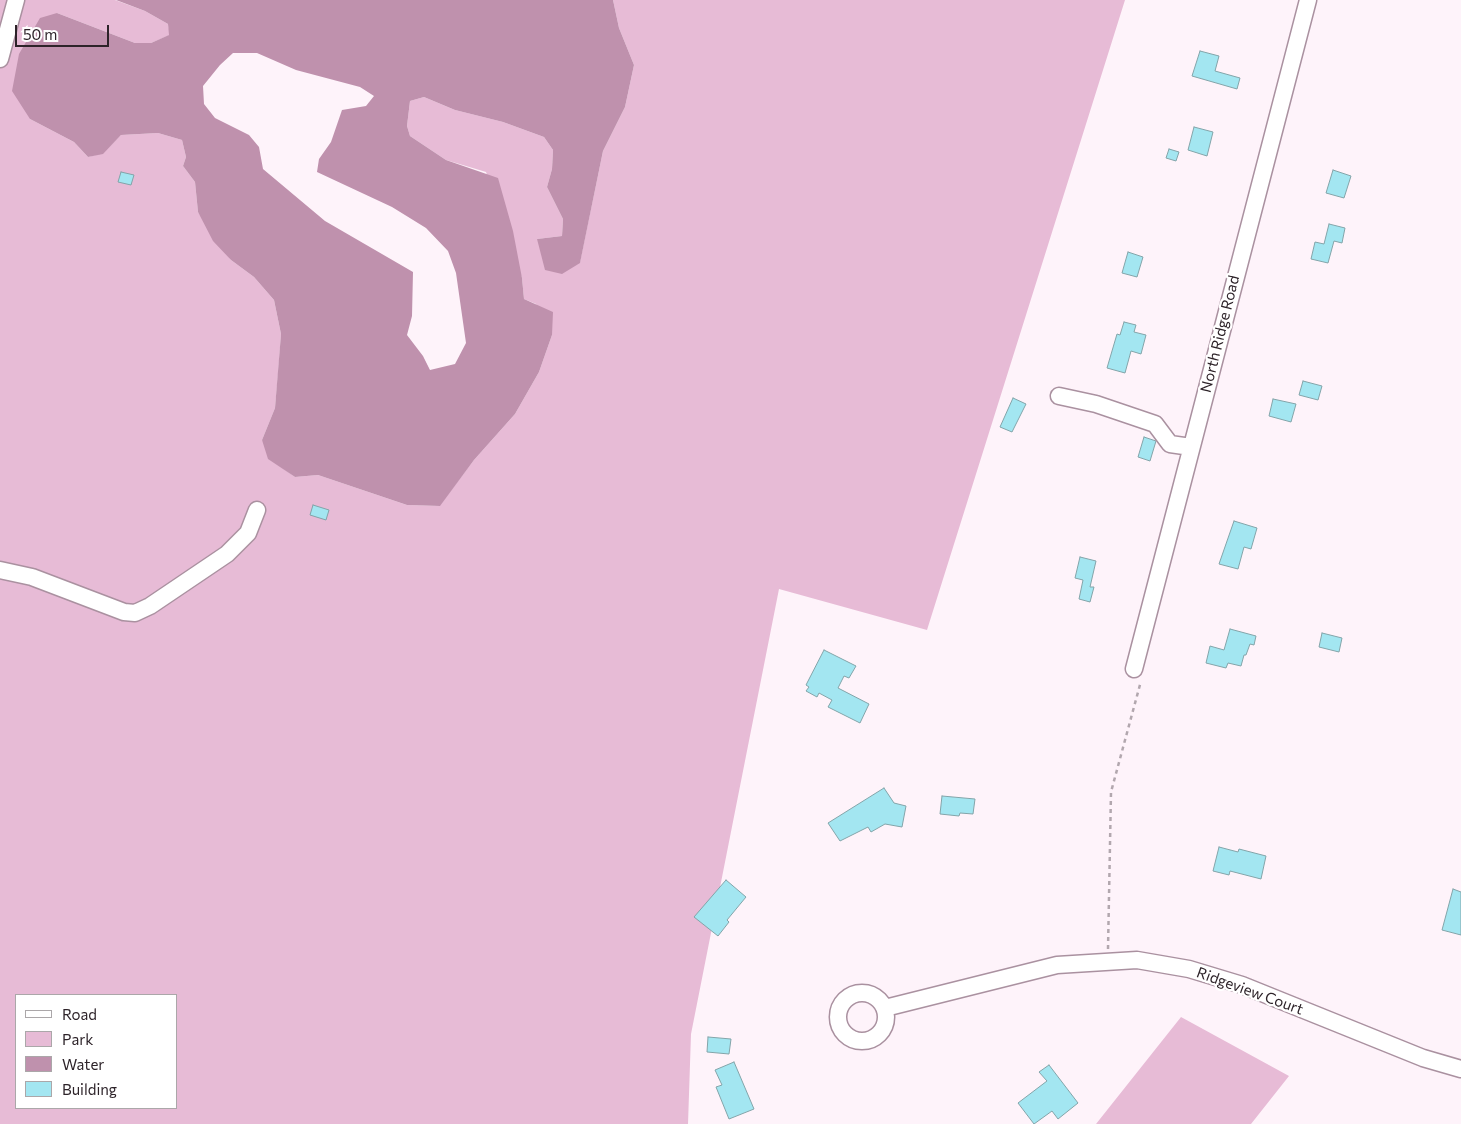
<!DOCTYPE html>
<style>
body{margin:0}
#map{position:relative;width:1461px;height:1124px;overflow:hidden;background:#fef3fa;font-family:Commissioner,sans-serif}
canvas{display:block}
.legend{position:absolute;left:15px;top:994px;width:162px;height:115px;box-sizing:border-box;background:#fff;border:1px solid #aba7a9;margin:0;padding:6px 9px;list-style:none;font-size:15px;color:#2d2329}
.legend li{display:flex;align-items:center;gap:10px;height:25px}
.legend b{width:25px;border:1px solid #aba7a9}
.scale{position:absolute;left:15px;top:25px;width:94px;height:22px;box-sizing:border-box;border:2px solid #2d2329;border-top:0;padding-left:6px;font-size:15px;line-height:18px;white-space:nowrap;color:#2d2329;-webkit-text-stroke:4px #fff;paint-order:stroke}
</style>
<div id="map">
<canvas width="1461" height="1124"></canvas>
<ul class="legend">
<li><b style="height:6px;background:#fff"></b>Road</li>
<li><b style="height:14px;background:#e7bbd6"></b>Park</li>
<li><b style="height:14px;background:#bf91ad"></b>Water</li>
<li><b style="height:14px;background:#a3e6f1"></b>Building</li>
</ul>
<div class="scale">50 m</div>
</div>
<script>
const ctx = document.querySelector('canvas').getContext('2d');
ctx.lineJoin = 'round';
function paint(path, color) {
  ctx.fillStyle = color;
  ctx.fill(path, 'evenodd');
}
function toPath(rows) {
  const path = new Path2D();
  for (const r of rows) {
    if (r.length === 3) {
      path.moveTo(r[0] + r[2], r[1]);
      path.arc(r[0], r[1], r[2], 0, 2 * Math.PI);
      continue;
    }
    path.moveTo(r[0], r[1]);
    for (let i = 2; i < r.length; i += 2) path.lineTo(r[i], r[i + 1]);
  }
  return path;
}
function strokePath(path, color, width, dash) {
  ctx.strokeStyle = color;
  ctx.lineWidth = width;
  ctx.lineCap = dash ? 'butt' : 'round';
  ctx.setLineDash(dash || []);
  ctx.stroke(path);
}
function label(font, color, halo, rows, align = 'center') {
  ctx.font = font + ' Commissioner,sans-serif';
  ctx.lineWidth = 4.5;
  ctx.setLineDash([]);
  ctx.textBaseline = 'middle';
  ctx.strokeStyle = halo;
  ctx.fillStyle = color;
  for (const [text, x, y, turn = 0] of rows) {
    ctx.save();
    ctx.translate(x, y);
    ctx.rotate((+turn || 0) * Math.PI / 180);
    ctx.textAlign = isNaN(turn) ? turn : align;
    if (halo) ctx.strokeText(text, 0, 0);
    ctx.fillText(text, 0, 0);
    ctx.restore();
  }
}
paint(toPath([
 [0,0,115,0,145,11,168,24,170,35,151,43,135,43,57,13,30,119,74,142,88,157,103,153,121,135,158,133,182,140,186,157,183,166,195,182,198,212,231,260,254,277,274,300,281,334,278,374,275,408,262,440,284,469,295,477,318,475,407,505,439,506,474,460,515,414,539,372,552,335,536,304,524,299,522,278,486,172,446,160,410,136,407,126,410,101,424,97,455,110,503,122,544,137,553,150,552,169,547,187,563,219,562,236,537,239,580,262,603,151,625,107,634,65,619,28,613,0,1125,0,927,630,779,589,691,1034,688,1124,0,1124],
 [16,995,176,995,176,1108,16,1108],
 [1181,1017,1289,1076,1251,1124,1096,1124]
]), '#e7bbd6');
paint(toPath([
 [116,0,613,0,619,28,634,65,625,107,603,151,580,263,562,274,545,270,537,239,562,236,563,219,547,187,552,169,553,150,544,137,503,122,455,110,424,97,410,101,407,126,410,136,446,160,498,178,513,231,522,278,524,299,553,312,552,335,539,372,515,414,474,460,440,506,407,505,318,475,295,477,268,459,262,440,275,408,281,334,274,300,254,277,231,260,213,241,198,212,195,182,183,166,186,157,182,140,158,133,121,135,103,154,88,157,74,142,30,119,12,91,19,54,40,18,57,13,135,43,151,43,169,35,168,24,145,11],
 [233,53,257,53,296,70,360,87,374,96,366,106,342,110,331,142,319,159,317,172,392,207,426,228,448,251,456,273,466,343,455,364,430,370,423,356,407,335,412,316,413,272,325,221,263,169,259,147,249,135,215,118,204,104,203,86,220,65]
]), '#bf91ad');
const building = toPath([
 [1200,51,1219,56,1215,71,1240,78,1237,89,1192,76,1200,51],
 [1194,127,1213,132,1207,156,1188,150,1194,127],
 [1169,149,1179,152,1176,161,1166,158,1169,149],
 [1333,170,1351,176,1344,198,1326,193,1333,170],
 [121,172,134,175,131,185,118,182,121,172],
 [1329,224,1345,228,1342,243,1334,241,1328,263,1311,259,1315,242,1324,244,1329,224],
 [1128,252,1143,257,1137,277,1122,273,1128,252],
 [1124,322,1136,325,1134,332,1146,335,1141,354,1131,351,1125,373,1107,368,1117,334,1120,335,1124,322],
 [1303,381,1322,386,1318,400,1299,395,1303,381],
 [1013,398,1026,404,1012,432,1000,427,1013,398],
 [1273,399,1296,404,1291,422,1269,416,1273,399],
 [1144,437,1156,441,1150,461,1138,457,1144,437],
 [313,505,329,510,326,520,310,515,313,505],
 [1234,521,1257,528,1251,549,1244,547,1238,569,1219,564,1234,521],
 [1080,557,1096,561,1090,587,1094,587,1090,602,1079,599,1083,580,1075,578,1080,557],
 [1230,629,1256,636,1254,645,1250,644,1246,655,1244,655,1241,666,1228,663,1226,668,1206,663,1210,646,1224,650,1230,629],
 [1322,633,1342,638,1339,652,1319,647,1322,633],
 [824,650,856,666,849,678,844,676,838,688,869,704,860,723,828,707,832,700,819,693,817,697,806,691,809,687,806,685,824,650],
 [884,788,894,803,906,806,902,827,885,824,871,832,868,827,840,841,828,823,884,788],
 [942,796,975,799,973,814,960,813,959,816,940,814,942,796],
 [1219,847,1238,852,1239,849,1266,856,1261,879,1230,871,1229,875,1213,871,1219,847],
 [726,880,746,897,727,920,729,922,718,936,694,917,726,880],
 [1453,889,1461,892,1461,935,1442,930,1453,889],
 [708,1037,731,1039,729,1054,707,1052,708,1037],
 [734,1062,754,1109,729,1119,716,1087,722,1085,715,1070,734,1062],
 [1049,1065,1078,1103,1058,1119,1052,1111,1034,1124,1018,1103,1047,1081,1039,1072,1049,1065]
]);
paint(building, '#a3e6f1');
strokePath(building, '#83a4a9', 1);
const minor = toPath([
 [0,59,16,0],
 [1059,396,1096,404,1155,424,1170,444,1191,447],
 [0,570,32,577,124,612,135,613,150,606,227,554,248,533,257,510],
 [1134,669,1308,0],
 [862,1017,24],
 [885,1008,1057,965,1137,960,1189,969,1242,985,1423,1058,1461,1069]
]);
strokePath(minor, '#aa91a0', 19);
strokePath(toPath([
 [1108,949,1111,792,1141,681]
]), '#b2a7ae', 2.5, [4, 4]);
strokePath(minor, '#fff', 16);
label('15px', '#2d2329', '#fff', [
 ["North Ridge Road",1220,334,-76],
 ["Ridgeview Court",1250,991,20]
]);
</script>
